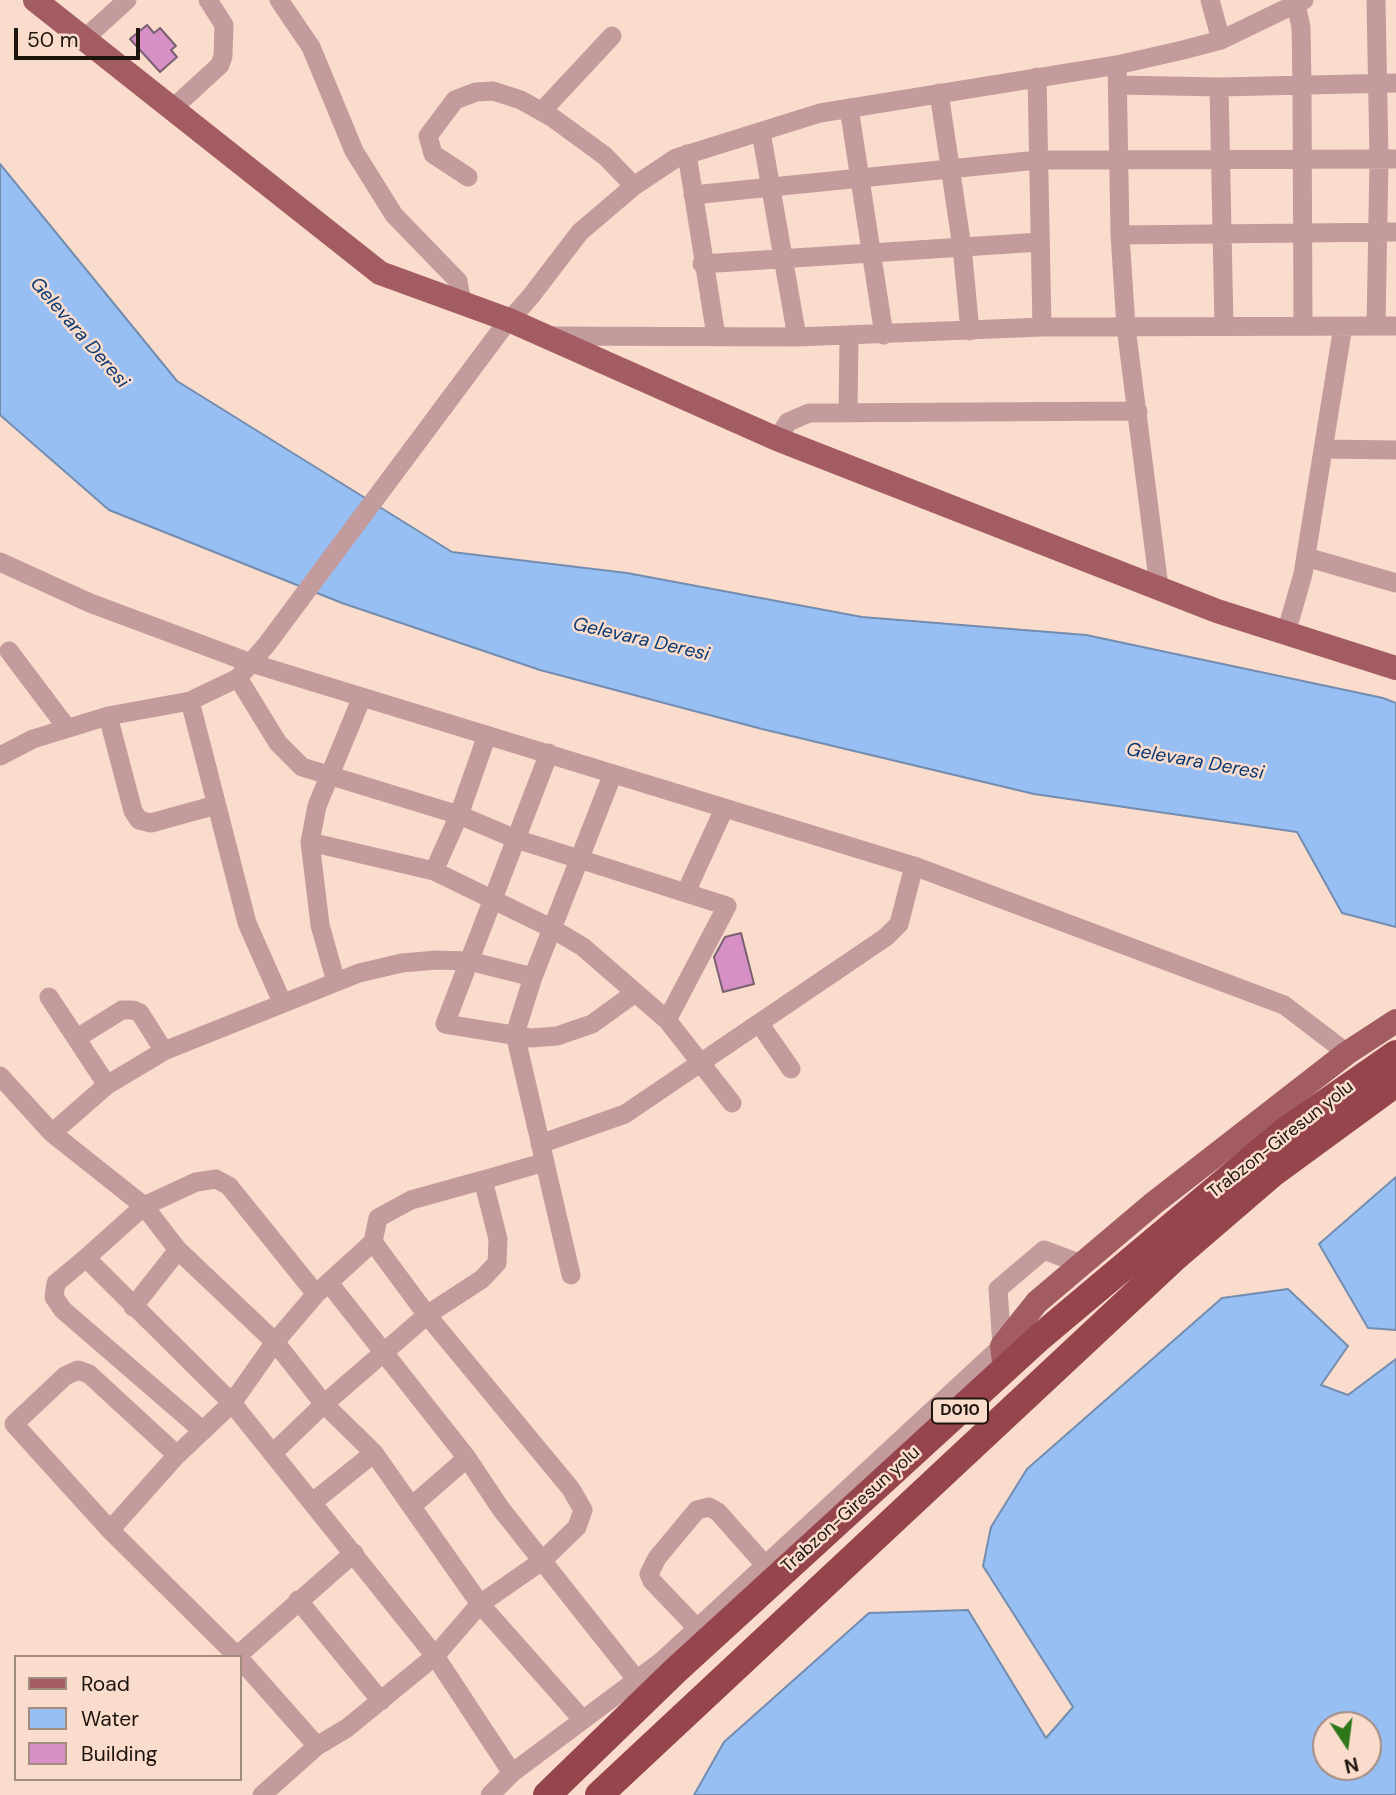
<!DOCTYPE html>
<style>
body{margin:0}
#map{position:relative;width:1396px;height:1795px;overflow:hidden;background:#fadccc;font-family:"DM Sans",sans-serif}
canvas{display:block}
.legend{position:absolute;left:14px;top:1655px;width:228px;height:126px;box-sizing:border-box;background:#fadccc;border:2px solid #a28c80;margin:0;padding:9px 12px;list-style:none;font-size:21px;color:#1e140e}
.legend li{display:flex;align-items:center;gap:14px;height:35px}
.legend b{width:35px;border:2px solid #a28c80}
.north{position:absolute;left:1312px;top:1711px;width:70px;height:70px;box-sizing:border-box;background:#fadccc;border:2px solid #a28c80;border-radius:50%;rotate:167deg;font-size:19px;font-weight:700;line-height:28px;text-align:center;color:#1e140e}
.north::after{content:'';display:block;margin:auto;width:24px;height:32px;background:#2f771b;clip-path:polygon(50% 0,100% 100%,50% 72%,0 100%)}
.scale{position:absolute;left:14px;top:28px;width:126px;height:32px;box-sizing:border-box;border:4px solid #1e140e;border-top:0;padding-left:9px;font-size:21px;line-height:24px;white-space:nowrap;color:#1e140e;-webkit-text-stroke:5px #fadccc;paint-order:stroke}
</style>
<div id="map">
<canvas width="1396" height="1795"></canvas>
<ul class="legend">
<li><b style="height:9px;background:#a35c61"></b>Road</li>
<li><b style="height:19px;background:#97bff4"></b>Water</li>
<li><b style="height:19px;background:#d690c5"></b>Building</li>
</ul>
<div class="north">N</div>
<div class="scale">50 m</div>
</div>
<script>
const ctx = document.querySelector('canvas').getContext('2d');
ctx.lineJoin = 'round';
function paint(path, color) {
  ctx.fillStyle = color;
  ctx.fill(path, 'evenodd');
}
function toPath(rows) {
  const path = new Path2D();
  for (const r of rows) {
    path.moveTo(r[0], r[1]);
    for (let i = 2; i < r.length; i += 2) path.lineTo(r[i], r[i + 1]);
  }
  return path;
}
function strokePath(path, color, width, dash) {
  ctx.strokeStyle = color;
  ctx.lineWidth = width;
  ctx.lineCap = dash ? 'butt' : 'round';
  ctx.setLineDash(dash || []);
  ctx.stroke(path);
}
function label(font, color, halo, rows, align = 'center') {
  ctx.font = font + ' "DM Sans",sans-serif';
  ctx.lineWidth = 5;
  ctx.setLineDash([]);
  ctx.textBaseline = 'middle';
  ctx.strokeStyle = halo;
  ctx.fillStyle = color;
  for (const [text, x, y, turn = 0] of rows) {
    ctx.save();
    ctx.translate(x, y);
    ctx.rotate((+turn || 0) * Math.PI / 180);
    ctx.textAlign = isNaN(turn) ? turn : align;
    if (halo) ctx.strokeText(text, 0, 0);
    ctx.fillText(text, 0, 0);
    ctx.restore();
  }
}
const water = toPath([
 [0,164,177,381,452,552,627,573,862,617,1086,635,1383,698,1396,703,1396,927,1342,913,1297,832,1034,794,762,729,540,670,342,603,109,510,0,415,0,164],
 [1396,1177,1396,1330,1368,1328,1319,1244,1396,1177],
 [1288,1289,1348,1346,1321,1385,1348,1395,1396,1359,1396,1795,694,1795,724,1742,869,1613,968,1610,1046,1738,1073,1707,983,1566,991,1527,1027,1469,1222,1298,1288,1289],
 [1368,1725,1368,1767,1326,1767,1326,1725,1368,1725]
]);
paint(water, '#97bff4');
strokePath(water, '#738caf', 2);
const building = toPath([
 [147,25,154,33,160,28,176,46,171,50,177,57,160,72,130,39,147,25],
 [741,933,754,984,723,992,714,957,725,937,741,933]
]);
paint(building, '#d690c5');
strokePath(building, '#796172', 2);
strokePath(toPath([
 [279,0,311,47,354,151,394,215,458,281,462,303],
 [1210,0,1221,40],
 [1376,0,1379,159,1376,326],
 [1296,4,1301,27,1302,85,1303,326],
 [84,39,127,0],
 [1117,65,1120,235,1126,327,1159,587],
 [1037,77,1042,327],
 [1119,85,1219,87,1396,83],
 [1219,87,1224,326],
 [939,93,962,247,970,331],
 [849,108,884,335],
 [172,109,220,65,223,56,224,25,208,0],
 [542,111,612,36],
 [761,132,797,337],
 [687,154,716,336],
 [468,177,433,154,428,136,455,100,476,92,493,91,521,100,553,118,605,156,634,186],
 [693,195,1038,160,1396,159],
 [1120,235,1396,232],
 [702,264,1040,242],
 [547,336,797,337,1042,327,1396,326],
 [848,413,849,336],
 [777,439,788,422,809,413,1138,411],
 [1324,449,1396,450],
 [1306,557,1396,583],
 [0,562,90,603,251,663,914,866,1284,1005,1347,1053],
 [1286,633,1303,574,1343,326],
 [9,651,67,728],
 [238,678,278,743,302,767,459,815,516,839,727,906,667,1020],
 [190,701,247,923,282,1002],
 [108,716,133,811,139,820,151,823,216,805],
 [549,753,445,1024,531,1038,557,1036,592,1024,635,993],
 [0,756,33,739,108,716,190,701,238,678,267,644,501,330,531,296,580,232,634,186,676,158,820,113,1117,65,1183,50,1221,40,1304,0],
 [310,842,434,871,551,928,583,947,667,1020,732,1103],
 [434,871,459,815,487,735],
 [686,892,724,809],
 [336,982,320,925,310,842,317,806,362,697],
 [49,997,107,1085],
 [759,1023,791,1069],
 [77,1038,122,1010,133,1010,140,1013,164,1051],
 [0,1076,52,1133,144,1206,178,1250,275,1342,324,1404,374,1453,480,1604,582,1719],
 [52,1133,107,1085,164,1051,359,973,402,963,437,960,469,961,533,977],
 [540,1144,625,1114,886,937,899,924,914,866],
 [483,1180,545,1162],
 [86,1258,56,1283,54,1297,63,1310,203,1431],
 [571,1275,515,1034,533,977,612,776],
 [329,1283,467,1458,501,1509,636,1679],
 [316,1294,229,1186,216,1179,196,1182,144,1206,86,1258,232,1403,435,1656,512,1773],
 [133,1307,178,1250],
 [177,1455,89,1374,78,1370,65,1376,14,1424,110,1530,238,1657],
 [313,1502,374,1453],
 [413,1505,467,1458],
 [110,1530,177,1455,232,1403,275,1342,316,1294,373,1242,378,1218,411,1200,483,1180,498,1239,497,1263,482,1279,427,1315,324,1404,273,1453],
 [298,1600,381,1701],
 [697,1628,652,1581,649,1574,657,1558,697,1510,709,1507,718,1512,765,1565],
 [237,1656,354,1553],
 [240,1659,317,1746],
 [663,1660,1002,1346,998,1289,1044,1250,1081,1264],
 [262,1795,317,1746,347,1728,435,1656,480,1604,542,1561,577,1527,583,1510,571,1489,427,1315,373,1242],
 [490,1795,512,1773,663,1660,672,1668]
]), '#c49b9c', 19);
strokePath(toPath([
 [35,0,380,273,509,320,777,439,1217,611,1396,668],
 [1005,1369,1002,1346,1037,1302,1154,1203,1347,1053,1396,1021]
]), '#a35c61', 24);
strokePath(toPath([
 [547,1795,675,1671,1040,1337,1284,1132,1396,1054],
 [599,1795,1173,1259,1273,1173,1396,1083]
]), '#96454c', 28);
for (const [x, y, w] of [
 [960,1411,56]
]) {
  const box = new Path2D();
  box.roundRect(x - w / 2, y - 12.5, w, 25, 5);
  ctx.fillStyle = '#fadccc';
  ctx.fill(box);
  strokePath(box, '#1e140e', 2);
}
label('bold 16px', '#1e140e', null, [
 ["D010",960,1411]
]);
label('18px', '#1e140e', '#fadccc', [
 ["Trabzon-Giresun yolu",1281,1140,-38],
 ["Trabzon-Giresun yolu",851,1510,-42]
]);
label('italic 19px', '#093a74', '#fadccc', [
 ["Gelevara Deresi",79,333,49],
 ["Gelevara Deresi",641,640,13],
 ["Gelevara Deresi",1195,762,10]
]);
</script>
